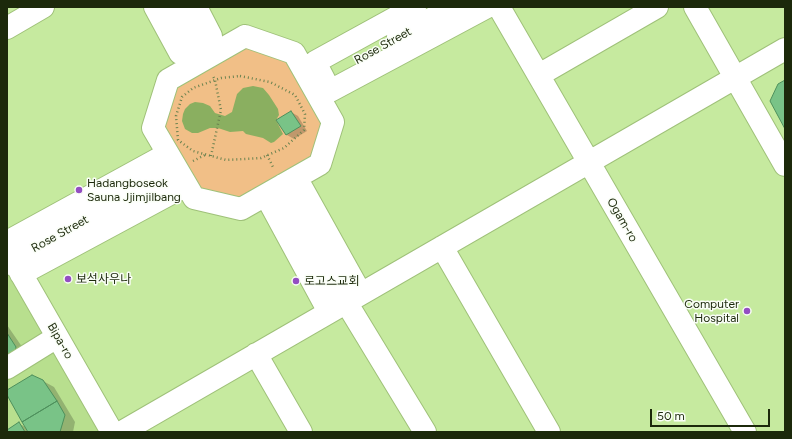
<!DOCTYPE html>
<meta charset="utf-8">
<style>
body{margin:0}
#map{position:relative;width:792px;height:439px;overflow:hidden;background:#c6ea9f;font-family:Figtree,sans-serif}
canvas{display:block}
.frame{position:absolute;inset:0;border:8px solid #1c290b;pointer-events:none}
.scale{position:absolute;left:650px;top:409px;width:120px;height:18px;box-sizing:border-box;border:2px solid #1c290b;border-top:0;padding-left:5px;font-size:12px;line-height:14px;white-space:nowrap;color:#1c290b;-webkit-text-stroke:3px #fafef7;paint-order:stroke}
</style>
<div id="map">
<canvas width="792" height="439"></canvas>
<div class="frame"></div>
<div class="scale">50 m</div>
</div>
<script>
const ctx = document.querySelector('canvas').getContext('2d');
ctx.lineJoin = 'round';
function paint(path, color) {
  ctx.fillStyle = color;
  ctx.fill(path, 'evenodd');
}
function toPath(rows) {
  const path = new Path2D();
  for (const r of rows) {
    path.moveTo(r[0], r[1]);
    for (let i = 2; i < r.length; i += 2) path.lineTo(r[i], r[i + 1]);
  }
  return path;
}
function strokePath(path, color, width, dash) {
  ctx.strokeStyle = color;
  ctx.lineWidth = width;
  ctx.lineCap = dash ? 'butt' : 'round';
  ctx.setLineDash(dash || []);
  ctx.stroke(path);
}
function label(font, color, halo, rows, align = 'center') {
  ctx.font = font + ' Figtree,"Noto Sans KR",sans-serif';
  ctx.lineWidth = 3;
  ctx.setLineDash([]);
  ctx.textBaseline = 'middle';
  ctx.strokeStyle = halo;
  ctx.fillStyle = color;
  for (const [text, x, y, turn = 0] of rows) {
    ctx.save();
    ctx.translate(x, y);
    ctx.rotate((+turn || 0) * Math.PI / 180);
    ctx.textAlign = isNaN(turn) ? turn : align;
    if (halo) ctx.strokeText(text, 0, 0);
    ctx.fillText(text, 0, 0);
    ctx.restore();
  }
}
paint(toPath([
 [7,249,112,432,7,432]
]), '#b8df8e');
paint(toPath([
 [249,43,289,57,326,126,316,159,241,203,199,192,162,127,173,86]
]), '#f1bf87');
paint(toPath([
 [253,86,263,88,269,95,278,109,279,115,276,120,283,134,274,142,271,143,263,138,246,134,243,131,230,132,218,128,210,128,198,133,192,133,185,129,182,121,183,114,185,109,190,104,195,102,203,103,210,106,215,113,225,116,232,112,237,94,243,88]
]), '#8aaf60');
paint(toPath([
 [291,112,298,116,307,131,294,139,287,135,277,120],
 [7,325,27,354,7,369],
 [43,381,54,387,75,422,73,432,7,432,7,431,20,424,27,428,7,393,7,391]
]), '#0003');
const building = toPath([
 [785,80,785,129,770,101,778,84,785,80],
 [291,111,301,126,286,135,276,120,291,111],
 [7,333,16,347,12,360,7,363,7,333],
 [32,375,43,380,57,401,22,422,7,395,7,390,32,375],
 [57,401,65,415,60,432,28,432,22,422,57,401],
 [19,422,25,432,7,432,7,430,19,422]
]);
paint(building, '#79c387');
strokePath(building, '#4e905c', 1);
const minor = toPath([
 [155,7,180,53,211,36,196,7],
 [177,7,204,56],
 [415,7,315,62,330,91,487,7],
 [499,7,745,432],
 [695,7,785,165],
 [7,28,43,7],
 [245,36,294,53,333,122,320,164,241,209,194,198,153,128,168,80,245,36],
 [398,37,453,7],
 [539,75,657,7],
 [283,185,346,302,425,432],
 [7,242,162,157,179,189,21,274],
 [442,247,549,432],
 [7,249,112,432],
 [7,264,177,169],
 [329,312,271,205,302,188,361,294],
 [256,354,301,432],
 [7,368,57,337],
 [122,432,785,49]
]);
strokePath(minor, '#9fc179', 24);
strokePath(toPath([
 [240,76,270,82,295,95,305,114,304,130,284,148,261,158,226,160,193,151,178,140,176,116,182,97,193,88,221,78,240,76],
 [267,155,274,169],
 [211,156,221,110,215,80,213,76],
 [193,161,205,155]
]), '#6a824f', 2.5, [1, 3]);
strokePath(minor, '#fff', 22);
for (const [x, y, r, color] of [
 [79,190,4,"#934ec2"],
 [68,279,4,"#934ec2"],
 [296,281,4,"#934ec2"],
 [747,311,4,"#934ec2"]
]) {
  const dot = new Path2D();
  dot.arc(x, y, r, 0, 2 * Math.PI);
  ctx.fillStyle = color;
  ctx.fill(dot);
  strokePath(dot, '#fafef7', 1.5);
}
label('12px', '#1c290b', '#fafef7', [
 ["Rose Street",383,46,-29],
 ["Ogam-ro",622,220,60],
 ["Rose Street",60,234,-29],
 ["Bipa-ro",60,341,60]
]);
label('12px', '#1c290b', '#fafef7', [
 ["Hadangboseok",87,183],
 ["Sauna Jjimjilbang",87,197],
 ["보석사우나",76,279],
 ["로고스교회",304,281],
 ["Computer",739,304,"right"],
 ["Hospital",739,318,"right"]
], 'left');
</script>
